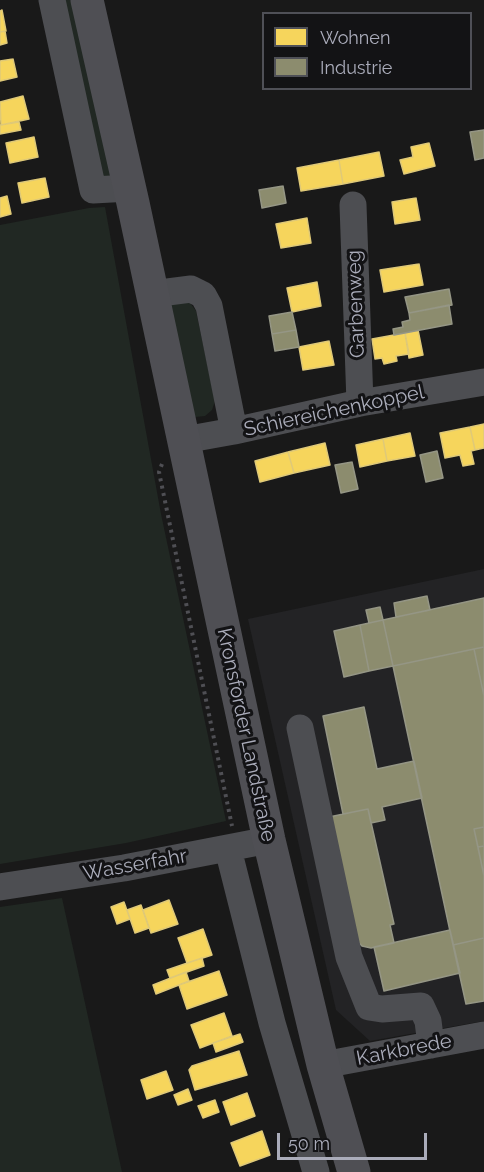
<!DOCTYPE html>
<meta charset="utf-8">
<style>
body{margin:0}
#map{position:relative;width:484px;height:1172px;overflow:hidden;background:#191919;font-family:Raleway,sans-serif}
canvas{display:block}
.legend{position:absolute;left:262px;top:12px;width:210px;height:78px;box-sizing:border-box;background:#131315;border:2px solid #4f5057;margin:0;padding:8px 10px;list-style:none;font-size:18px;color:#aaacba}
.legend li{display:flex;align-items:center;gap:12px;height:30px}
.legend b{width:30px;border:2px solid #4f5057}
.scale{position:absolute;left:277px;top:1133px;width:150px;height:27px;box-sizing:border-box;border:3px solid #aaacba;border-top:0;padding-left:8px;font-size:18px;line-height:21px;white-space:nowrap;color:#aaacba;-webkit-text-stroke:4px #131315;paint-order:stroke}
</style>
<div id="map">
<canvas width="484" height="1172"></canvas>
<ul class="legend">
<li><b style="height:16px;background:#f6d55c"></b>Wohnen</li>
<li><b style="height:16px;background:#8c8c6e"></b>Industrie</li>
</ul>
<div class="scale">50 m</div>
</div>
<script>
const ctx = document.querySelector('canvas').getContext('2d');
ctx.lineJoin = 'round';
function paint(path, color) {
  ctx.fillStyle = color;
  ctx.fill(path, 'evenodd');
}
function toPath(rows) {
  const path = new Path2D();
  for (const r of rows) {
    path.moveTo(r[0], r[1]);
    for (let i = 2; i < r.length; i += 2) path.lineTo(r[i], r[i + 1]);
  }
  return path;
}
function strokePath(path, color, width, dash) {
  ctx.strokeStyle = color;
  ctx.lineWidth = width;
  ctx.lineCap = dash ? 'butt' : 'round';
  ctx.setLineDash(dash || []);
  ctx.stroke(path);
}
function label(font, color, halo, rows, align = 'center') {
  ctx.font = font + ' Raleway,sans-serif';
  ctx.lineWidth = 6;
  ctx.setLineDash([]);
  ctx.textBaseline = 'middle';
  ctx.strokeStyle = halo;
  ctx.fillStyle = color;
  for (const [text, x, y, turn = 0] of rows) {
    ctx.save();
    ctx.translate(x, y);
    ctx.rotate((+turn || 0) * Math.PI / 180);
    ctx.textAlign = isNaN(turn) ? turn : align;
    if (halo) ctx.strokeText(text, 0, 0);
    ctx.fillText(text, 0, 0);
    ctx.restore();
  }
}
paint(toPath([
 [484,569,484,1021,370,1041,336,1010,248,619]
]), '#232325');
paint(toPath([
 [59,0,73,0,111,174,108,180,102,181],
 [105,207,161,514,226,821,126,843,0,864,0,225,89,208],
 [171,301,190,303,196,311,215,401,212,410,205,416,195,417,167,306],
 [62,898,122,1172,0,1172,0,907]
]), '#212823');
const homes = toPath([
 [2,10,6,31,0,32,0,11,2,10],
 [5,31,7,43,0,45,0,32,5,31],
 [13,59,17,77,0,81,0,61,13,59],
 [23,96,29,119,1,125,0,102,23,96],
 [19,122,21,130,0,134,0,125,19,122],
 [34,137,38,157,10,163,6,143,34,137],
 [429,143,435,166,404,174,400,160,413,157,411,147,429,143],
 [379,152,384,176,343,184,339,160,379,152],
 [339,160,343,184,301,191,297,168,339,160],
 [45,178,49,197,22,203,18,183,45,178],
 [7,196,11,214,0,217,0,198,7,196],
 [416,198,420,220,395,224,392,202,416,198],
 [307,218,311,243,281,248,276,224,307,218],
 [419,264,423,285,384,292,380,270,419,264],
 [317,282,321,306,292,312,287,288,317,282],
 [418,330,423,355,409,358,405,333,418,330],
 [405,333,409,354,396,356,397,361,384,364,382,358,375,359,372,339,405,333],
 [329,341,334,365,303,370,299,347,329,341],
 [484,424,484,448,475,450,470,427,484,424],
 [470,427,475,450,471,451,474,464,463,466,460,455,445,458,440,433,470,427],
 [410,433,415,456,387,461,383,439,410,433],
 [383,439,387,461,360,467,356,445,383,439],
 [325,443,330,465,294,473,288,452,325,443],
 [288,452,294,473,260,482,255,461,288,452],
 [169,900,178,924,151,933,143,910,169,900],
 [124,902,130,919,117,924,111,907,124,902],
 [141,905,149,928,135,933,127,910,141,905],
 [203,929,212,955,187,963,178,938,203,929],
 [202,958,204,966,170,978,167,970,202,958],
 [219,971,227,995,187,1009,179,985,219,971],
 [186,972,189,981,156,994,153,985,186,972],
 [224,1013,232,1036,200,1048,191,1025,224,1013],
 [240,1034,243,1042,216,1052,213,1043,240,1034],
 [239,1051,247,1075,195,1090,189,1070,192,1066,239,1051],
 [166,1071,173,1090,147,1099,141,1080,166,1071],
 [188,1089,192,1100,178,1105,174,1095,188,1089],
 [247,1093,255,1116,231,1125,223,1102,247,1093],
 [215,1100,219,1112,203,1118,198,1106,215,1100],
 [262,1131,270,1155,240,1166,231,1143,262,1131]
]);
paint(homes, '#f6d55c');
strokePath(homes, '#dfc978', 1.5);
const industry = toPath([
 [484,130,484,158,475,160,470,132,484,130],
 [283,186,286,203,262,208,259,190,283,186],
 [449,289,452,305,409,313,405,297,449,289],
 [449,305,452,324,394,335,393,329,403,327,402,322,410,320,409,313,449,305],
 [292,312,296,330,272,334,269,316,292,312],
 [296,330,299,347,275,351,272,334,296,330],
 [437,451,443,478,426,482,420,455,437,451],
 [352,462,358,489,341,493,335,465,352,462],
 [427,596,430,610,396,617,394,603,427,596],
 [484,598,484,647,393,666,383,620,484,598],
 [380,607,383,620,369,623,366,610,380,607],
 [383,620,393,666,369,671,360,625,383,620],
 [360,625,369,671,344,677,334,631,360,625],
 [484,647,484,696,474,649,484,647],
 [474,649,484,696,484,827,474,829,484,876,484,938,453,945,393,666,474,649],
 [364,707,377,769,414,761,422,798,382,807,385,820,371,823,368,809,343,814,323,716,364,707],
 [368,809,394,924,390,925,394,943,371,948,362,946,357,941,329,817,368,809],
 [484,827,484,846,478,847,474,829,484,827],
 [484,846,484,876,478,847,484,846],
 [450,930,460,973,384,991,374,947,450,930],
 [484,938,484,1001,466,1004,453,945,484,938]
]);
paint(industry, '#8c8c6e');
strokePath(industry, '#959685', 1.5);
strokePath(toPath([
 [162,464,159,472,232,826]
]), '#4f4f54', 4, [3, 4.5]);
strokePath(toPath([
 [52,0,93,190,130,188],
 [353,205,360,403],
 [152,294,191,289,203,295,209,306,234,431],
 [184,440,234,431,360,403,484,382],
 [300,728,349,957,369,1007,382,1009,421,1006,428,1021,431,1045],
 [228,849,272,1023,316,1172],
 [0,887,124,868,269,840],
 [323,1065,484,1035]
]), '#4d4e52', 27);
strokePath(toPath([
 [87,0,133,203,269,840,323,1065,354,1172]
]), '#4f4f54', 33);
label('20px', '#aaacba', '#131315', [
 ["Garbenweg",356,304,-92],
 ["Schiereichenkoppel",334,411,-12],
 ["Kronsforder Landstraße",246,735,78],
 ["Wasserfahr",135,865,-10],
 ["Karkbrede",404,1050,-11]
]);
</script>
